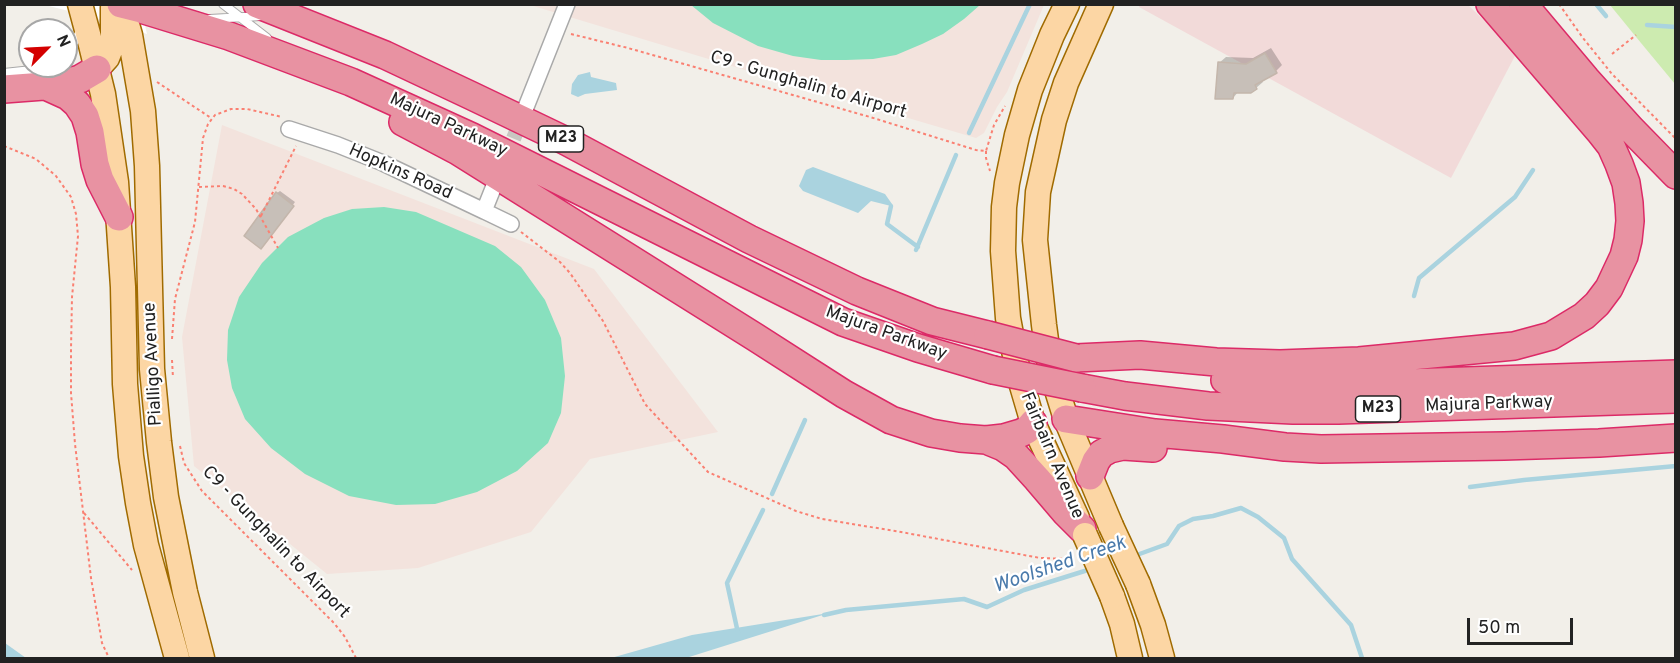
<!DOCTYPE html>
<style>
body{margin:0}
#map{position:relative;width:1680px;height:663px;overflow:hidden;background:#f2efe9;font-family:Overpass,sans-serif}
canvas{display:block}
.frame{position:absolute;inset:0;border:6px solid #222;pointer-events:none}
.north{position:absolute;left:18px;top:18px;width:60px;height:60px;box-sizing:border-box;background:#fff;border:2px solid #a7a7a7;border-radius:50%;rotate:66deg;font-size:16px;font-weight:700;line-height:24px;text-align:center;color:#222}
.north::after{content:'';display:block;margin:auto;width:21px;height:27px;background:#d40000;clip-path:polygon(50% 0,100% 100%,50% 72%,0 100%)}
.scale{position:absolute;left:1467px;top:618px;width:106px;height:27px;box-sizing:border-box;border:3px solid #222;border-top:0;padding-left:8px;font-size:18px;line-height:21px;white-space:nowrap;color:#222;-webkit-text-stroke:4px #fff;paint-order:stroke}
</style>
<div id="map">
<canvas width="1680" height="663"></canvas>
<div class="frame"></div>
<div class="north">N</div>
<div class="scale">50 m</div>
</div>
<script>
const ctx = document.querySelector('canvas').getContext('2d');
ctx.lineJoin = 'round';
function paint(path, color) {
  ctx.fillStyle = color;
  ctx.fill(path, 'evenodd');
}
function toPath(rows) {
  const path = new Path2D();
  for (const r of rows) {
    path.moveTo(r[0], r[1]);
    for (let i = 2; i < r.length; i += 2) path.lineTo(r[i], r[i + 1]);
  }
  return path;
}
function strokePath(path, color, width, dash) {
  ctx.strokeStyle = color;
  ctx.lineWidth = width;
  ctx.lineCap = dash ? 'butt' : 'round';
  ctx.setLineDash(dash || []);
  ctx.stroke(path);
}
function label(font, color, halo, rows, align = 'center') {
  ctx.font = font + ' Overpass,sans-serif';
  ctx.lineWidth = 4.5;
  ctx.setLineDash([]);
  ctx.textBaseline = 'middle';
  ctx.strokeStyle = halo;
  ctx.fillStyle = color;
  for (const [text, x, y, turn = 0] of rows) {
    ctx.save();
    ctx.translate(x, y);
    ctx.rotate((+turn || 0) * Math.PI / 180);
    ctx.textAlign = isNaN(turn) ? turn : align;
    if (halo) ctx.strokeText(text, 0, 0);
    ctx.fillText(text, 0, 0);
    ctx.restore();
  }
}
paint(toPath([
 [1140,4,1468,5,1517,52,1451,178,1139,7]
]), '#f2dad9');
paint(toPath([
 [530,5,1044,5,1007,92,997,107,984,133,976,138,745,70],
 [222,125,594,269,718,432,590,459,531,532,418,568,327,574,194,466,182,337]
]), '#f3e3dd');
paint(toPath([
 [1610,5,1675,5,1675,84,1641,43]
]), '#cdebb0');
paint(toPath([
 [691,5,980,5,964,19,943,34,922,44,896,55,873,59,846,60,821,60,793,56,758,46,713,23],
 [384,207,416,212,495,246,521,267,545,300,561,338,565,376,561,413,548,443,517,471,477,492,435,504,396,505,349,496,305,474,271,448,245,419,232,388,227,360,228,330,239,297,262,263,288,237,324,218,352,209]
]), '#88e0be');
paint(toPath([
 [590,72,591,77,616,83,617,90,585,94,578,97,571,94,572,84,578,75],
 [813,167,885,194,892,204,891,206,871,201,858,213,803,191,799,186,806,170],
 [829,613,686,658,611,658,692,635],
 [5,643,26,658,5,658]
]), '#aad3df');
paint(toPath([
 [45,5,140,5,147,34,104,20]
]), '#fff');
paint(toPath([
 [1271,48,1282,65,1276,71,1261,79,1263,82,1256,88,1239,91,1233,98,1219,63,1226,57,1253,58],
 [280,191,295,202,264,245,277,193]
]), '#0003');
strokePath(toPath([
 [1596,4,1606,16],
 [1647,25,1676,27],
 [969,133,1030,4],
 [891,206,887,224,918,247],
 [916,250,956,155],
 [1414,296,1419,278,1515,197,1533,170],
 [1470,487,1524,480,1676,466],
 [772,494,805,420],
 [1134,556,1167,544,1179,526,1193,519,1213,516,1241,508,1258,517,1284,538,1292,559,1351,625,1362,658],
 [824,615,846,610,964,599,987,607,1024,590,1091,569],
 [738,633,727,583,763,510]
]), '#aad3df', 4.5);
const building = toPath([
 [1265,53,1277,73,1255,85,1257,89,1251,93,1234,93,1233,99,1215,99,1218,62,1246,64,1265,53],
 [276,192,294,206,261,249,244,236,276,192]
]);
paint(building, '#c7bfb8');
strokePath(building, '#c4b6ab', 1.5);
strokePath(toPath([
 [505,160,523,115]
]), '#c8c6c1', 15, [15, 8]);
const service = toPath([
 [223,4,267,38],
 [210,19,261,16],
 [66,53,75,41,81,29],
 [4,73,32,70,46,66]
]);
const minor = toPath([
 [526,107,567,4],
 [289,129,338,145,383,163,484,211,494,186],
 [484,211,511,224]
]);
const primary = toPath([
 [80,4,91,45,103,94,116,182,123,287,125,384,131,456,138,503,146,545,177,658],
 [121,4,130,35,143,111,147,166,152,369,159,442,166,497,185,592,202,658],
 [1067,4,1052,35,1030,90,1017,135,1007,183,1004,207,1003,251,1008,318,1018,372,1033,423,1077,518],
 [1101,4,1066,83,1054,120,1038,192,1035,240,1044,325,1048,355,1052,374,1066,419,1111,526],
 [97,69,107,58,113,43,113,7],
 [1138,584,1153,625,1162,658],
 [1112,596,1122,624,1130,658]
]);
const motorway = toPath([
 [121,4,141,9,229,36,351,82,472,137,843,322,918,348,993,370],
 [257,4,385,55,472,96,566,141,749,239,857,291,932,321,988,335],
 [1523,4,1586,79,1631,129,1676,175],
 [46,86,68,96,77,104,85,116,90,132,95,164,100,180,119,217],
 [4,89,57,85,80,79,97,69],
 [403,122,458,151,755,337,844,394,891,420,931,433,960,438,986,440,1004,438,1021,433,1027,430,1033,423],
 [1076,358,1140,355,1216,362,1280,364,1359,361,1514,346,1551,336,1584,316,1597,304,1609,288,1624,256,1628,240,1630,221,1629,203,1626,183,1619,164,1611,146,1600,132,1490,4],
 [1225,380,1283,384,1347,385,1676,374],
 [1082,388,1125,396,1208,406,1293,410,1338,410,1676,399],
 [1066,419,1155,433,1223,439,1285,447,1321,449,1504,446,1599,443,1676,438],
 [986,440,1003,447,1016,456,1037,479,1066,513,1082,529],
 [1090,476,1096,461,1101,454,1110,449,1123,446,1153,448]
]);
strokePath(service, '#a9a9a9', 10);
strokePath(minor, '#a9a9a9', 18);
strokePath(primary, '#a06b00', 27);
strokePath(motorway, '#dc2a67', 30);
strokePath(toPath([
 [1559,4,1583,38,1612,74,1676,139],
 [571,34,628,48,870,117,976,150,986,151,994,125,1005,106],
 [1612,54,1636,35],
 [157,82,211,118],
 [4,146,36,159,56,176,71,197,76,214,78,236,72,297,71,349,71,393,75,444,91,578,102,643,109,658],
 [986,151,986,158,990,171],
 [199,187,223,186,234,189,242,194,256,209,278,248],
 [261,216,296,146],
 [521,232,560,262,570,273,603,321,645,404,708,472,796,511,822,519,901,532,1040,558,1074,559],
 [172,339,175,299,195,222,203,138,208,124,215,115,231,109,247,109,282,117],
 [172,360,173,378],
 [180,446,184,463,202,491,334,623,345,637,356,658],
 [84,513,132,570]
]), '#fa8072', 2, [3, 3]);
strokePath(service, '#fff', 8);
strokePath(minor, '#fff', 15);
strokePath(primary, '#fcd6a4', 24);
strokePath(motorway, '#e892a2', 27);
const primaryBridge = toPath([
 [1111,526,1138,584],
 [1085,535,1112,596]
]);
const motorwayBridge = toPath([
 [988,335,1076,358],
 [993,370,1082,388]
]);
strokePath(primaryBridge, '#a06b00', 27, []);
strokePath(motorwayBridge, '#dc2a67', 30, []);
strokePath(primaryBridge, '#fcd6a4', 24);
strokePath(motorwayBridge, '#e892a2', 27);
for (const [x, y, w] of [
 [561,139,45],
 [1378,409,45]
]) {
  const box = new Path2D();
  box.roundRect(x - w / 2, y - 13, w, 26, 4.5);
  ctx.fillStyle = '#fff';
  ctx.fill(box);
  strokePath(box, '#222', 1.5);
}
label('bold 16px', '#222', null, [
 ["M23",561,139],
 ["M23",1378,409]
]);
label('18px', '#222', '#fff', [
 ["C9 - Gunghalin to Airport",808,86,16],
 ["Majura Parkway",448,126,25],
 ["Hopkins Road",400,173,24],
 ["Majura Parkway",886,334,20],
 ["Pialligo Avenue",154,364,-93],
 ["Majura Parkway",1489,405,-2],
 ["Fairbairn Avenue",1051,456,67],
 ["C9 - Gunghalin to Airport",275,543,46]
]);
label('italic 20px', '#4a7aab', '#fff', [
 ["Woolshed Creek",1060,566,-19]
]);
</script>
